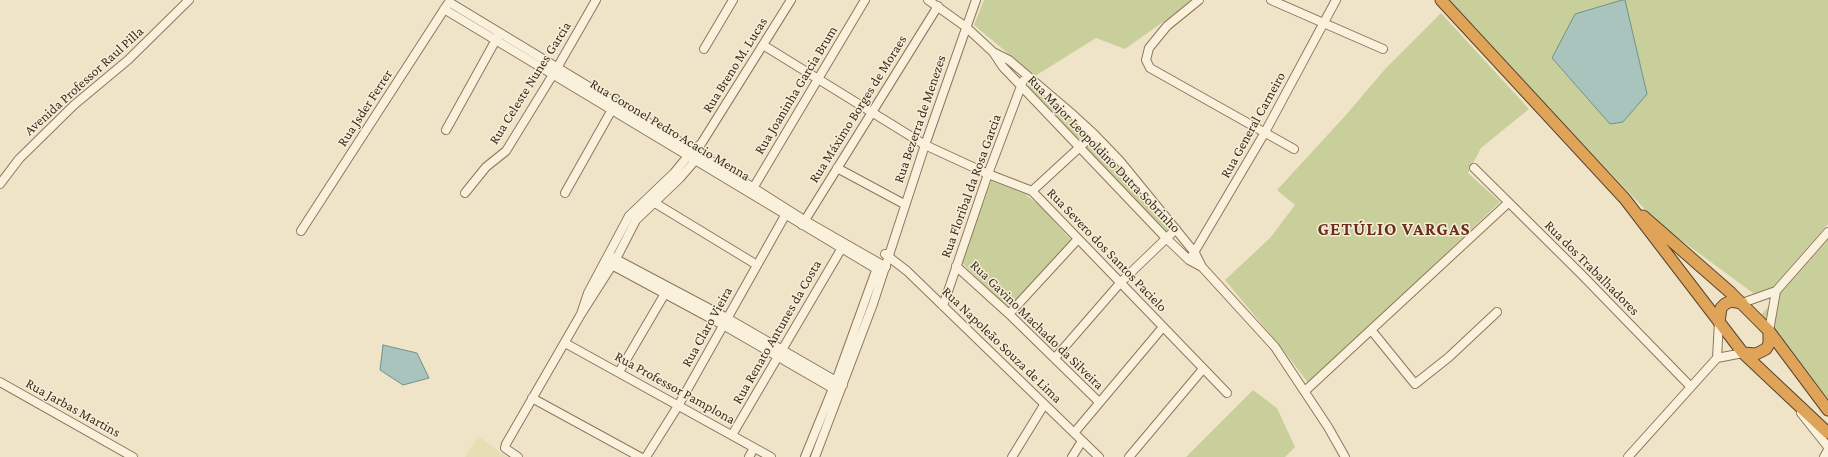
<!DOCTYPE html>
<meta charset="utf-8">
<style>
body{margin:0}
canvas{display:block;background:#f0e4c8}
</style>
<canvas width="1828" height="457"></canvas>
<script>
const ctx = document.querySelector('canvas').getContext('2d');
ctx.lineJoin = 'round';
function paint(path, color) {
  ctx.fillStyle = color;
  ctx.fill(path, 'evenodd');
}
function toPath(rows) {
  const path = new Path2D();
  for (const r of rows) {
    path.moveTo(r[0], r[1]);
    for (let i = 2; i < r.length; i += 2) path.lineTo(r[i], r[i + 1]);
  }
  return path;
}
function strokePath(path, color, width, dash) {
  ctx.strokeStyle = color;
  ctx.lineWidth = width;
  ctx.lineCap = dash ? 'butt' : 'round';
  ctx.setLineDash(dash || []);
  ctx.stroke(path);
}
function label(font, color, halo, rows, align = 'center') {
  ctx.font = font + ' "Crimson Pro",serif';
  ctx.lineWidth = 3;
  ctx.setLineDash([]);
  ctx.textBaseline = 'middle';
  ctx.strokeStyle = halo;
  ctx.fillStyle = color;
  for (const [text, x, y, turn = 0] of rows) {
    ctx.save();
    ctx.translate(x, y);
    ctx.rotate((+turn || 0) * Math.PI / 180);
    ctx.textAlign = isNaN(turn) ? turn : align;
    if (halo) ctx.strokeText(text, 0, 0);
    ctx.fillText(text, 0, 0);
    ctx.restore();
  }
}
paint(toPath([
 [478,436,501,453,508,457,465,457]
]), '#e6deb5');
paint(toPath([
 [984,0,1194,0,1125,49,1096,38,1035,76,974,25],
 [1446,0,1828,0,1828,224,1764,297,1753,293,1659,224],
 [1441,13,1529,109,1481,148,1468,173,1500,202,1309,384,1280,346,1225,280,1270,238,1295,205,1277,190,1345,116,1386,68],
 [1029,85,1082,127,1085,131,1084,136,1080,139,1076,137,1027,88],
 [1090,142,1096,143,1130,181,1168,228,1168,231,1165,232,1087,151,1087,144],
 [991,181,1025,194,1039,205,1071,240,1009,309,962,263],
 [1828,240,1828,403,1753,324],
 [1253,390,1277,408,1295,447,1285,457,1186,457]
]), '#c9cf9b');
const water = toPath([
 [1622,0,1625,0,1647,94,1623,122,1610,124,1552,58,1575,14,1622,0],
 [383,345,417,353,429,378,403,385,380,370,383,345]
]);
paint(water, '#a9c4bc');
strokePath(water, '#6f938a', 1);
const minor = toPath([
 [928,0,966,27,993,52,1003,67,1166,238,1189,260,1202,267],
 [1199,0,1167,26,1149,48,1146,60,1150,68,1294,149],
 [1271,0,1383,49],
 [449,2,700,154,804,220,886,267],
 [444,9,883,273],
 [763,45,925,145,988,174,1032,191,1227,393],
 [704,49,733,0],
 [993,52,1009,60,1070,112,1094,134,1120,161,1195,253,1202,267,1275,347,1328,427,1345,457],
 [446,130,498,36],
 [837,168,904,204],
 [1474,168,1581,274,1690,386],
 [0,184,19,159,74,105,128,60,189,0],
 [752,190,865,0],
 [1032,191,1094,134],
 [465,193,486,167,506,151,557,68,596,0],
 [565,193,614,106],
 [650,200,757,265],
 [802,225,938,6],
 [301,231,447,5],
 [885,254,907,271,1099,457],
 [1192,256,1264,134,1336,0],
 [612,257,727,318,843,385],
 [608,263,723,325,839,392],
 [956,266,1009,314,1099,402],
 [1742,303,1776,291,1828,232],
 [943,306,988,174,1023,81],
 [581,314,588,293,629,216,674,173,693,150,701,144,791,0],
 [1009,314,1078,239],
 [1372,331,1415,384,1449,357,1497,312],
 [1769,331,1776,291],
 [565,343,771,457],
 [1055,358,1121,282,1176,229],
 [1717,358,1719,322],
 [619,372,667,290],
 [0,382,133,457],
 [1305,391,1508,203],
 [532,398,640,457],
 [1801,413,1828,447],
 [1074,433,1163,327],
 [732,435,843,246],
 [518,457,505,448,506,444,581,314,616,259,636,220,680,178,699,156],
 [646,457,678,406,787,212],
 [749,457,754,448],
 [805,457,836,381,878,265],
 [815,457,873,304,925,145,976,0],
 [1012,457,1044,405],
 [1072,457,1082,441],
 [1129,457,1203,369],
 [1628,457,1717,358,1743,353],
 [1824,457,1828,450]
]);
const highway = toPath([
 [1441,0,1625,199,1743,353,1828,433],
 [1643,216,1731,293,1769,331,1828,410],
 [1719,322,1721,308,1725,304,1731,301,1742,303],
 [1743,353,1756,354,1766,349,1769,344,1769,331]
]);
strokePath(minor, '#8d765c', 10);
strokePath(highway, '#5b4430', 13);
strokePath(minor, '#faf1dc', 8);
strokePath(highway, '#e0a458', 11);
label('14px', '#3d2e20', '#f7eed8', [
 ["Rua Breno M. Lucas",735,65,-58],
 ["Avenida Professor Raul Pilla",84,81,-42],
 ["Rua Celeste Nunes Garcia",530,83,-58],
 ["Rua Joaninha Garcia Brum",796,90,-59],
 ["Rua Jsder Ferrer",365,108,-57],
 ["Rua Máximo Borges de Moraes",858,109,-58],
 ["Rua Bezerra de Menezes",920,119,-71],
 ["Rua General Carneiro",1253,125,-61],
 ["Rua Coronel Pedro Acacio Menna",670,130,31],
 ["Rua Major Leopoldino Dutra Sobrinho",1104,154,46],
 ["Rua Floribal da Rosa Garcia",971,186,-70],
 ["Rua Severo dos Santos Pacielo",1107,250,46],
 ["Rua dos Trabalhadores",1592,268,45],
 ["Rua Gavino Machado da Silveira",1037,325,44],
 ["Rua Claro Vieira",707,327,-61],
 ["Rua Renato Antunes da Costa",777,332,-60],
 ["Rua Napoleão Souza de Lima",1002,345,44],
 ["Rua Professor Pamplona",675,388,29],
 ["Rua Jarbas Martins",73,408,29]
]);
ctx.letterSpacing = '1px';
label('bold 18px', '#6b2e1e', '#f7eed8', [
 ["GETÚLIO VARGAS",1394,229]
]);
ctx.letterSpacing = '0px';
</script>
